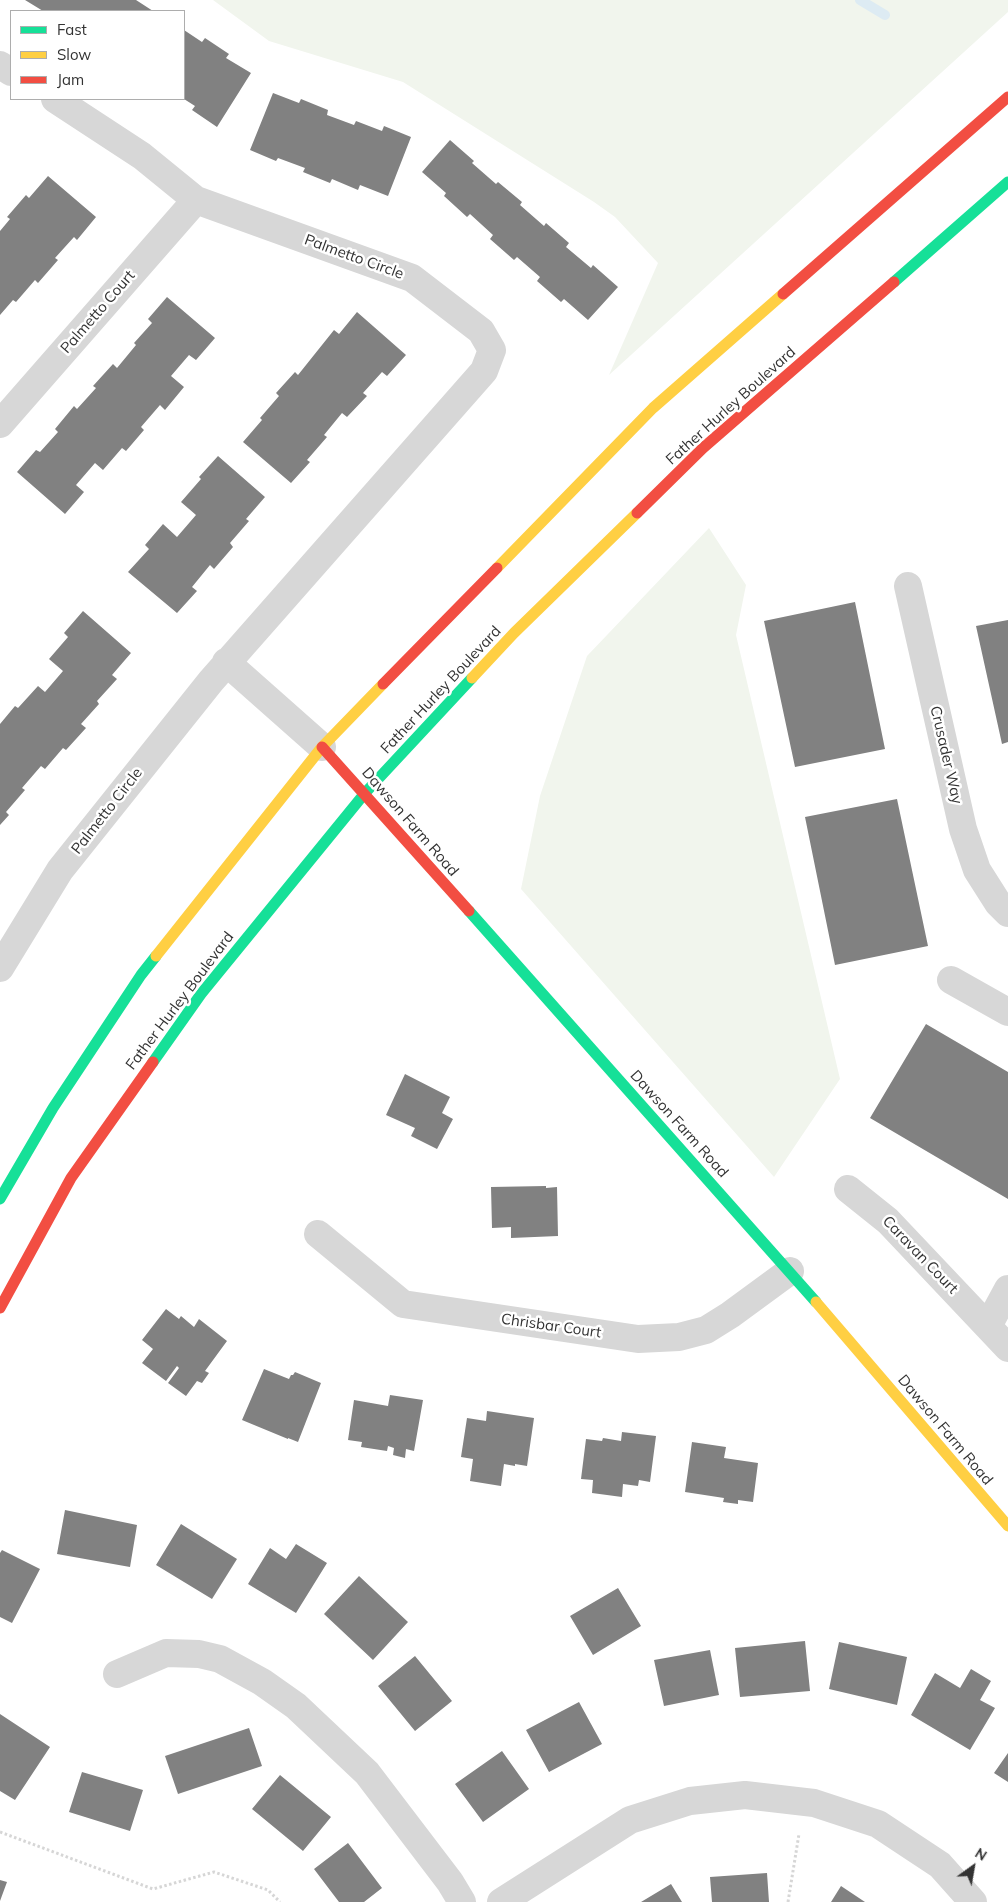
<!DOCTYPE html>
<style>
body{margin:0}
#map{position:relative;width:1008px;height:1902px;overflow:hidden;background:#fff;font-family:Mulish,sans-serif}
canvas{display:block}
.legend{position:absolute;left:10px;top:10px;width:175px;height:90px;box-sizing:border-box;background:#fff;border:1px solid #adadad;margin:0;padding:6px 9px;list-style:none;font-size:15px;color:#333}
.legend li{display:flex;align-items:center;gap:10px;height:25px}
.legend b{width:25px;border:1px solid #adadad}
.north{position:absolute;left:948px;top:1842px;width:50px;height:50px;-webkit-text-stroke:4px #fff;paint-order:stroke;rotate:32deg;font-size:14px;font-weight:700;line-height:20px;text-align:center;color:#333}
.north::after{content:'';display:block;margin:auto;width:18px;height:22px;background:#333;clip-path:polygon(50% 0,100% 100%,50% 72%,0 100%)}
</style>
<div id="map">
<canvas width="1008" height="1902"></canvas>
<ul class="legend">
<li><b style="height:6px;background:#16e098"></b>Fast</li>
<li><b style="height:6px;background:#ffcf43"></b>Slow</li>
<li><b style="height:6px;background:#f24e42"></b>Jam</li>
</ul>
<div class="north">N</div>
</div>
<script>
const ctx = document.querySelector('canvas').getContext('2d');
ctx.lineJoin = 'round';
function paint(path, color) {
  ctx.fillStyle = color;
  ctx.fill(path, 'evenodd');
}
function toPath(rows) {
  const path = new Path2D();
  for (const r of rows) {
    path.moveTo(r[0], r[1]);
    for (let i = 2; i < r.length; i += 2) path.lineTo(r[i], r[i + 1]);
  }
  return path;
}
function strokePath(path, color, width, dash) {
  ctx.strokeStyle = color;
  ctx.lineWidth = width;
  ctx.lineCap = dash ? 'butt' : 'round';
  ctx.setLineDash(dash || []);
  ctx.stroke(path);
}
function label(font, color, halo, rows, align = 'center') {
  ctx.font = font + ' Mulish,sans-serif';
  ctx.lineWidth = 5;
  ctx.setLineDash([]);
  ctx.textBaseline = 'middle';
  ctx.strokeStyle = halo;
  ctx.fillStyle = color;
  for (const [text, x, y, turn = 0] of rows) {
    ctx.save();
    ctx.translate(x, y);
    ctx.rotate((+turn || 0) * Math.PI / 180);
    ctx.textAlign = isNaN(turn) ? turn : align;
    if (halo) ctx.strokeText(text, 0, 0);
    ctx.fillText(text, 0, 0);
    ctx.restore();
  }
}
paint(toPath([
 [213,0,1008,0,1008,12,609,375,658,263,615,217,594,202,403,82,269,41],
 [709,528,746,585,736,635,840,1079,774,1177,521,889,540,796,587,656]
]), '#f1f5ed');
strokePath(toPath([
 [860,0,885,15]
]), '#ddebf3', 10);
paint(toPath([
 [25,0,136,0,153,11,43,11],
 [184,30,202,42,205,38,229,54,226,58,251,73,217,127,192,110,195,106,184,99],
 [273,93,299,103,301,99,328,110,327,115,354,125,356,121,382,131,384,126,411,137,388,196,360,185,358,190,332,179,330,183,303,172,305,168,278,158,276,161,250,150],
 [450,140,474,161,472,163,496,184,498,182,522,202,520,205,544,226,546,223,569,243,566,247,591,268,593,265,618,287,588,320,564,299,561,302,537,281,540,277,517,257,514,260,490,239,493,235,470,214,467,217,444,196,446,193,422,172],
 [48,176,96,217,77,240,74,237,55,258,58,260,38,283,35,280,16,302,13,300,0,315,0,231,10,219,7,217,26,195,29,198],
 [167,297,215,338,196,360,189,355,171,376,184,387,165,410,160,405,141,427,144,430,126,451,122,448,103,470,95,463,76,485,84,492,65,514,17,472,36,450,40,452,58,432,55,429,74,406,77,409,96,388,93,386,113,364,117,368,136,345,134,343,152,323,148,319],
 [357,312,406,355,387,376,382,372,363,393,367,396,347,417,342,413,324,435,327,437,307,460,310,462,291,483,243,442,262,420,260,418,279,396,276,393,295,372,298,375,334,330,339,334],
 [218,456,265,497,246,519,249,521,230,543,233,547,214,569,210,565,192,587,197,591,177,613,128,572,149,549,145,545,163,524,177,537,196,515,181,502,201,479,199,477],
 [855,602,885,749,795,767,764,621],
 [83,611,131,653,112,675,117,679,97,701,99,704,81,724,86,728,66,750,63,748,45,769,41,766,22,788,25,790,6,812,9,815,0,825,0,724,15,706,18,708,38,686,45,692,63,671,49,659,68,637,64,633],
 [1008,620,1008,742,1002,744,976,626],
 [897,799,928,946,835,965,805,817],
 [926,1024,1008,1072,1008,1199,870,1118],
 [405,1074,450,1097,442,1113,453,1119,437,1149,411,1136,415,1128,386,1115],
 [546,1186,546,1188,557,1187,558,1236,511,1238,511,1227,492,1228,491,1187],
 [166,1309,179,1319,181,1316,194,1327,199,1319,227,1341,205,1371,209,1373,202,1383,197,1381,186,1396,168,1383,179,1368,177,1366,166,1381,142,1363,153,1349,142,1340],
 [264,1369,289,1379,291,1375,293,1375,295,1372,321,1383,298,1442,288,1438,288,1439,242,1420],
 [390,1395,423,1400,414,1451,406,1449,405,1458,393,1455,394,1448,388,1446,387,1451,361,1447,362,1442,348,1440,354,1400,388,1406],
 [487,1411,534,1418,527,1466,515,1464,515,1466,504,1464,501,1486,470,1481,473,1459,461,1457,467,1418,486,1421],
 [622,1432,656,1436,650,1482,639,1480,638,1486,623,1484,622,1497,592,1493,593,1480,581,1479,586,1439,602,1441,603,1438,621,1441],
 [692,1442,726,1447,724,1458,758,1463,753,1502,738,1500,738,1504,723,1502,724,1498,685,1492],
 [65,1510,137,1525,130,1567,57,1554],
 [181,1524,237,1559,212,1599,156,1565],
 [296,1544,327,1563,296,1613,248,1584,270,1548,286,1559],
 [2,1550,40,1569,12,1623,0,1617,0,1553],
 [359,1576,408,1622,373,1660,324,1614],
 [618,1588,641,1626,593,1655,570,1616],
 [805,1641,810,1691,740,1697,735,1648],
 [839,1642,907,1657,897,1705,829,1689],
 [710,1650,719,1695,664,1706,654,1660],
 [415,1656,452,1701,415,1731,378,1686],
 [971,1669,991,1681,980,1700,995,1708,970,1750,911,1715,935,1673,960,1688],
 [579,1702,602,1744,549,1772,526,1730],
 [0,1714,50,1747,15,1800,0,1791],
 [249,1728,262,1766,178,1794,165,1756],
 [502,1751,529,1789,483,1822,455,1784],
 [1008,1753,1008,1782,994,1773],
 [82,1772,143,1790,130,1831,69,1812],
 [280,1775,331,1817,303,1851,252,1809],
 [348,1843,382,1888,364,1902,339,1902,314,1869],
 [767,1873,769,1902,712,1902,710,1877],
 [0,1880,7,1882,0,1901],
 [671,1884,682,1902,641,1902],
 [841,1886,865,1902,831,1902]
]), '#818181');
strokePath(toPath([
 [0,1832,153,1889,214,1872,268,1890,280,1902],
 [788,1902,799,1834]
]), '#d6d6d6', 3, [2.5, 2.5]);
strokePath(toPath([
 [0,65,11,72],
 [0,424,196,200],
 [908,586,963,829,977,870,998,903,1008,913],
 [226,662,322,747],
 [0,968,60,870,211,681,484,371,492,350,481,331,412,278,196,200,142,156,55,99],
 [951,980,1008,1012],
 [848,1189,888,1221,1008,1348],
 [318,1234,403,1304,638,1339,679,1337,706,1330,730,1315,790,1271],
 [988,1326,1008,1289],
 [117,1674,166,1653,199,1654,220,1659,262,1682,296,1706,367,1773,450,1882,462,1902],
 [501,1902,630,1820,690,1801,745,1795,814,1803,878,1824,940,1865,973,1902]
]), '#d7d7d7', 28);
strokePath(toPath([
 [894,282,1008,182],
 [469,911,816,1302],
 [153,1062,201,994,365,793,472,678],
 [0,1199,53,1108,141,975,156,956]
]), '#16e098', 11);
strokePath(toPath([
 [497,568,653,408,783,294],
 [472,678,514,633,637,513],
 [156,956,322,747,383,684],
 [816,1302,1008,1526]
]), '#ffcf43', 11);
strokePath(toPath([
 [783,294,1008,97],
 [637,513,703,448,894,282],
 [383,684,497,568],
 [322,747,469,911],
 [0,1308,71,1178,153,1062]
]), '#f24e42', 11);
label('15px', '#333', '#fff', [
 ["Palmetto Circle",354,257,20],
 ["Palmetto Court",98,312,-49],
 ["Father Hurley Boulevard",731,406,-42],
 ["Father Hurley Boulevard",441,690,-47],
 ["Crusader Way",946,755,77],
 ["Palmetto Circle",107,811,-52],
 ["Dawson Farm Road",410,822,49],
 ["Father Hurley Boulevard",180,1001,-53],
 ["Dawson Farm Road",679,1124,48],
 ["Caravan Court",920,1255,46],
 ["Chrisbar Court",551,1326,8],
 ["Dawson Farm Road",945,1430,50]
]);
</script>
